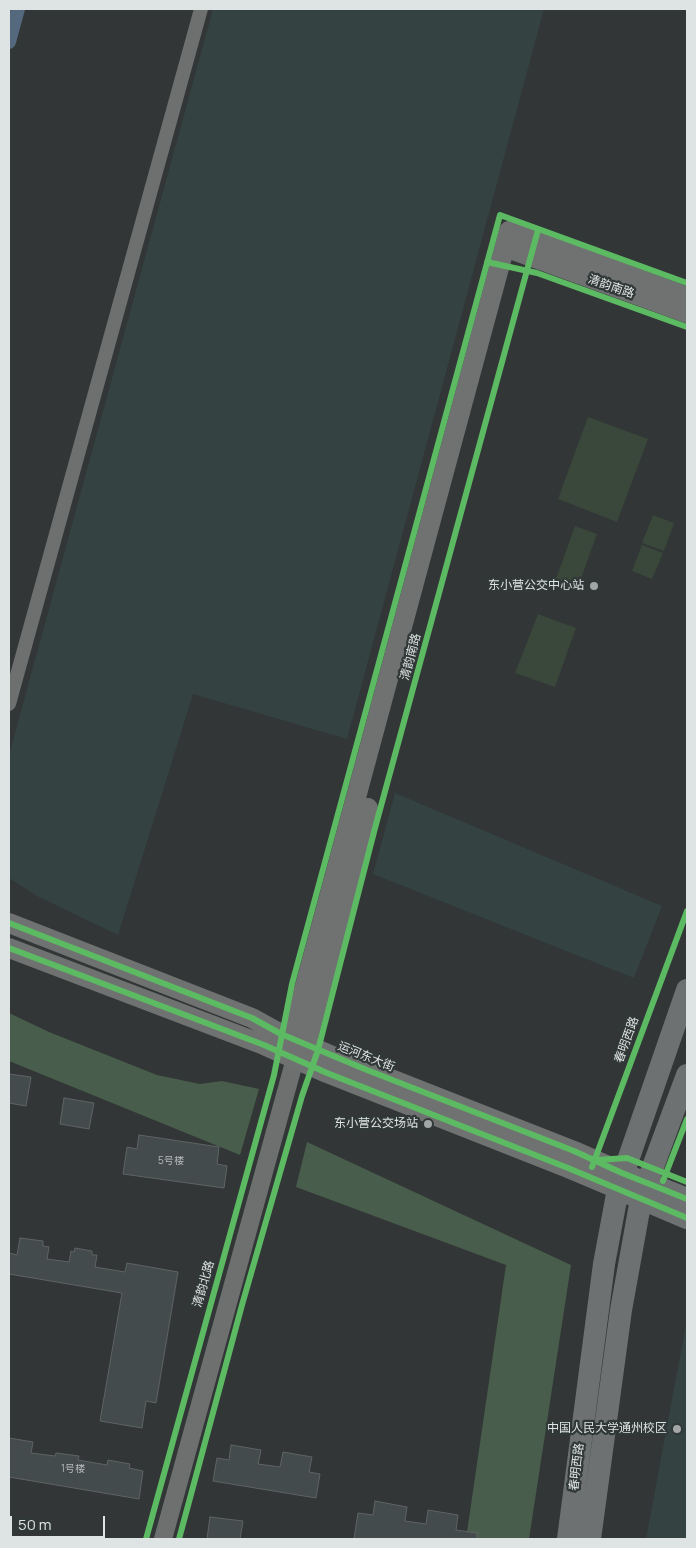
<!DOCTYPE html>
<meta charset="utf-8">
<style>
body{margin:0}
#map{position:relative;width:696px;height:1548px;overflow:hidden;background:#323636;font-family:Manrope,sans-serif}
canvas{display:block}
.frame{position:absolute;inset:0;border:10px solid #dee3e3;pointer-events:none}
.scale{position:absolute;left:10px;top:1516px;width:95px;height:22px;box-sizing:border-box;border:2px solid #dee3e3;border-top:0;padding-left:6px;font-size:15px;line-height:18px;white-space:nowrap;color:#dee3e3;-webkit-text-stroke:4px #303838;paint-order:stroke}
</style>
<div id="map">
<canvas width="696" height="1548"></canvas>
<div class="frame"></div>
<div class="scale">50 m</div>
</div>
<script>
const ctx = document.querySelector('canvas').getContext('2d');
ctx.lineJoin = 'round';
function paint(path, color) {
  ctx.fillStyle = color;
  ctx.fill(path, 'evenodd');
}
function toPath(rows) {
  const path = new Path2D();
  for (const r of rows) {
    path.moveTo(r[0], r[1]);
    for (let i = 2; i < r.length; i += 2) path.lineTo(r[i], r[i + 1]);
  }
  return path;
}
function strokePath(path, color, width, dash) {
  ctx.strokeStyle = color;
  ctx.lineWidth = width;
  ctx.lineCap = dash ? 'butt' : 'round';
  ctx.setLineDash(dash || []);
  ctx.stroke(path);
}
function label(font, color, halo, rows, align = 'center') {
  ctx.font = font + ' Manrope,"Noto Sans SC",sans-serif';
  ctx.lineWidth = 4.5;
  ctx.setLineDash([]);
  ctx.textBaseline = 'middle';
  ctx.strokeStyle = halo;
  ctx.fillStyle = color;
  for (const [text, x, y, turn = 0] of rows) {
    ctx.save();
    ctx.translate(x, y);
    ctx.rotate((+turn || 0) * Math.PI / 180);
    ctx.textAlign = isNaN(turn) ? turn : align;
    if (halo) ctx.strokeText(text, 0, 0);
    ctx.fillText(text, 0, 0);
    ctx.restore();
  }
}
paint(toPath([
 [213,9,544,9,347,739,193,694,118,935,37,896,9,878,9,755],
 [395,793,662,906,634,978,373,874],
 [687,1319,687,1539,646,1539]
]), '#344242');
paint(toPath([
 [588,417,648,439,617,522,558,499],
 [653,515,674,523,664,551,642,543],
 [575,526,597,534,578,587,556,579],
 [642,545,663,553,652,579,632,571],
 [538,614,576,628,555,687,515,673]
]), '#39483b');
paint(toPath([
 [9,1013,49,1032,157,1075,200,1084,222,1081,259,1089,240,1155,9,1061],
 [307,1142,571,1265,529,1539,466,1539,506,1265,296,1187]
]), '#485d4b');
strokePath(toPath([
 [9,42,18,9]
]), '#54697d', 14);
const building = toPath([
 [9,1074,31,1077,26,1106,9,1103,9,1074],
 [64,1098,94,1103,89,1129,60,1124,64,1098],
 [139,1135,219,1147,217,1164,227,1166,224,1188,123,1174,127,1147,137,1149,139,1135],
 [20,1238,43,1241,43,1246,49,1247,47,1259,69,1262,71,1251,74,1252,75,1248,92,1251,92,1255,97,1255,95,1267,125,1272,127,1263,178,1272,156,1403,146,1401,142,1428,100,1421,122,1293,9,1274,9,1253,17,1255,20,1238],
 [9,1438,33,1442,31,1453,55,1456,56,1453,79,1456,78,1460,107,1465,108,1460,130,1464,129,1468,143,1471,139,1499,9,1477,9,1438],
 [231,1445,261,1450,258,1464,280,1467,283,1452,312,1457,309,1472,320,1474,316,1498,213,1481,217,1458,229,1460,231,1445],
 [375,1501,407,1507,405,1521,426,1524,428,1510,458,1515,456,1530,477,1533,477,1539,354,1539,358,1513,373,1515,375,1501],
 [210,1517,243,1521,240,1539,207,1539,210,1517]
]);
paint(building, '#434b4d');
strokePath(building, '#606363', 1);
strokePath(toPath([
 [9,704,201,9]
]), '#6e7070', 14);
strokePath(toPath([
 [163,1539,295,1059]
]), '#6e7070', 18);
strokePath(toPath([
 [505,247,687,313],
 [9,923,252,1018,281,1034,330,1055,574,1151,647,1183],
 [9,948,264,1045,327,1073,568,1168,618,1189],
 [296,1057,306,1045,368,808],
 [295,1059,293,1039,304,990,509,231,687,297]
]), '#707272', 20);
strokePath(toPath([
 [647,1183,687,1199],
 [628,1193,687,1218],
 [568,1539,604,1264,618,1189,687,990],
 [590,1539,621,1310,641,1199,687,1075]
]), '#6e7171', 22);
strokePath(toPath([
 [487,262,537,273,687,327],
 [9,923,252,1018,281,1034,367,1070,574,1151,622,1173,687,1199],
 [9,948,264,1045,327,1073,568,1168,687,1218],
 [597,1160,627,1158,687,1182],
 [592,1167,687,911],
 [663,1181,687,1119],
 [146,1539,274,1075,292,984,500,215,687,283],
 [179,1539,242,1305,302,1096,318,1050,375,828,538,230]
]), '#5cba63', 6);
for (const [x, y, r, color] of [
 [594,586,5,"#a2a6a6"],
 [428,1124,5,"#a2a6a6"],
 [677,1429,5,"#a2a6a6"]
]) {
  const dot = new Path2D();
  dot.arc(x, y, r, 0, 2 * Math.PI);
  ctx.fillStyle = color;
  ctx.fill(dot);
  strokePath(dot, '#303838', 2);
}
label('10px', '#b7bdbe', null, [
 ["5号楼",171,1161],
 ["1号楼",73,1469]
]);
label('12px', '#dee3e3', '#303838', [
 ["清韵南路",611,287,19],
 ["清韵南路",411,657,-75],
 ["春明西路",627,1040,-70],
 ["运河东大街",366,1057,22],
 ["清韵北路",204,1284,-74],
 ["春明西路",577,1467,-83]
]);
label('12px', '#dee3e3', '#303838', [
 ["东小营公交中心站",584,586],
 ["东小营公交场站",418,1124],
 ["中国人民大学通州校区",667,1429]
], 'right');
</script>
